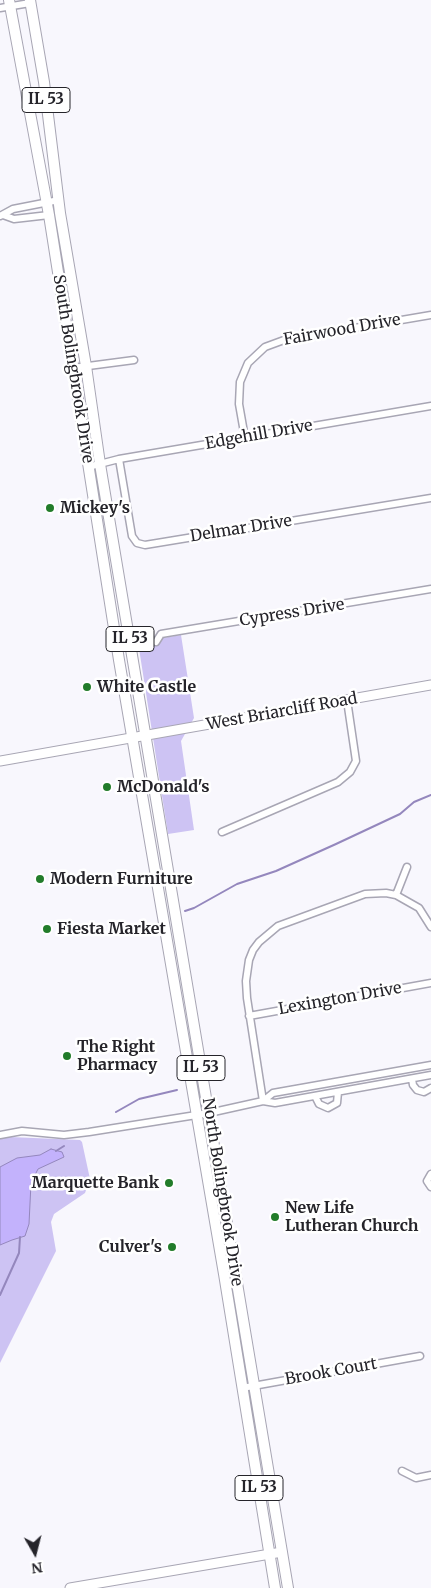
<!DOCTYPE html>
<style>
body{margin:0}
#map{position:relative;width:431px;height:1588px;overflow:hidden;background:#f8f7fd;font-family:Merriweather,serif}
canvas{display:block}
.north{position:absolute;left:10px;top:1528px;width:50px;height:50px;-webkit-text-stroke:4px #fff;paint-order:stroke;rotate:172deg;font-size:14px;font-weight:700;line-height:20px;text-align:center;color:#25242a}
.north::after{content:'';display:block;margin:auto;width:18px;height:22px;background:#25242a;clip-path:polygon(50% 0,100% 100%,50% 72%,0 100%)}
</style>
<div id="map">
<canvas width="431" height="1588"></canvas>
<div class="north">N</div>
</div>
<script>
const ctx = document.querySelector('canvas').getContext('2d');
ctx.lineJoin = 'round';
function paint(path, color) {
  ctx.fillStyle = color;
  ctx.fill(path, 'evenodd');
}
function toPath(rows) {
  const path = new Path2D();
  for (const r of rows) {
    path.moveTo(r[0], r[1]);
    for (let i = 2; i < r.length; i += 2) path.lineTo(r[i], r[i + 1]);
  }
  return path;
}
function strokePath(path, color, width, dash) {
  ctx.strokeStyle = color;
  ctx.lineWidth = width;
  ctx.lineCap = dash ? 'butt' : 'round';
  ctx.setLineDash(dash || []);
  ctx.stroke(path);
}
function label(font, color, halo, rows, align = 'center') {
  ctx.font = font + ' Merriweather,serif';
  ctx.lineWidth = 5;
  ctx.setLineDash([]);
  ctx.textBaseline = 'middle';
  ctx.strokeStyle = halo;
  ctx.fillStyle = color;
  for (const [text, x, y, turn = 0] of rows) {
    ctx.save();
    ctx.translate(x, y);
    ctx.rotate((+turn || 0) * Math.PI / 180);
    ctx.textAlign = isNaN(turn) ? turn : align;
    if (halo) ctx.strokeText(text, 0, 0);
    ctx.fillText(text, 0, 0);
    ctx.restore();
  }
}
paint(toPath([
 [181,635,194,718,181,741,194,830,168,834,138,642],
 [10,1137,80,1140,82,1142,90,1179,85,1193,54,1214,51,1222,56,1251,0,1363,0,1139]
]), '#cdc3f3');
const water = toPath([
 [51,1149,62,1152,64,1157,38,1169,31,1183,29,1224,25,1236,12,1240,0,1245,0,1167,17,1158,40,1155,51,1149]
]);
paint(water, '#c3b2fc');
strokePath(water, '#9487bd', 1);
strokePath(toPath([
 [185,911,194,908,237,884,276,871,336,844,400,814,414,802,431,795],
 [116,1112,139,1099,177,1090],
 [56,1151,64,1146],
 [0,1295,19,1253,20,1237]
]), '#9487bd', 2);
const street = toPath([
 [0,8,30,3],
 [3,215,14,219,49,215],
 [0,216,13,209,59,200],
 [73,368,134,360],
 [245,438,239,404,240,382,248,363,265,347,284,340,431,315],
 [119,459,132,536,137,543,145,545,431,498],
 [88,467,119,459,431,406],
 [156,642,161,634,431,589],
 [222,832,338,782,350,772,356,761,347,700],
 [396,895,407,867],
 [249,1016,431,983],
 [412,1079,413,1085,417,1090,424,1092,431,1088],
 [315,1096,319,1104,328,1108,337,1103,338,1092],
 [263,1101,247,998,246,981,249,960,253,950,259,942,278,926,365,894,386,893,396,895,419,908,431,927],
 [263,1101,273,1093,431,1065],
 [0,1135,22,1131,64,1135,89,1132,209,1113,263,1101,275,1103,431,1075],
 [431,1174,427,1181,431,1187],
 [242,1388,420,1356],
 [402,1471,416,1478,431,1475]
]);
const secondary = toPath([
 [0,761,431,685],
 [70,1588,282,1552]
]);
const primary = toPath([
 [9,0,49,215,119,660,224,1274,275,1588],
 [30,0,44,82,60,213,86,366,100,464,288,1588]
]);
strokePath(street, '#a8a6b4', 9);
strokePath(secondary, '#a8a6b4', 11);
strokePath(primary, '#a8a6b4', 12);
strokePath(street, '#fff', 6);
strokePath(secondary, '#fff', 9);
strokePath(primary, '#fff', 10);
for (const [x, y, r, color] of [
 [50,508,5,"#227c2a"],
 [87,687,5,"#227c2a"],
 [107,787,5,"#227c2a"],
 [40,879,5,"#227c2a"],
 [47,929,5,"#227c2a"],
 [67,1056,5,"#227c2a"],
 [169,1183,5,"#227c2a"],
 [275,1217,5,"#227c2a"],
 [172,1247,5,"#227c2a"]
]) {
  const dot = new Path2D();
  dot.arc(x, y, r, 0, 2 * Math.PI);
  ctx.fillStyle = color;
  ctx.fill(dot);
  strokePath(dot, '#fff', 2);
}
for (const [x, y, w] of [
 [46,100,48],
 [130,639,48],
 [201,1068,48],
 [259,1488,48]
]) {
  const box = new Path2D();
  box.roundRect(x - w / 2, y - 12.5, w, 25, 4);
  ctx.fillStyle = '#fff';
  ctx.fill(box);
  strokePath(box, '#25242a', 1);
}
label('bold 15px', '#25242a', null, [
 ["IL 53",46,100],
 ["IL 53",130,639],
 ["IL 53",201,1068],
 ["IL 53",259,1488]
]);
label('16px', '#25242a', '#fff', [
 ["Fairwood Drive",342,330,-10],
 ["South Bolingbrook Drive",73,369,81],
 ["Edgehill Drive",259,435,-10],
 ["Delmar Drive",241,529,-9],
 ["Cypress Drive",292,613,-9],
 ["West Briarcliff Road",282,712,-10],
 ["Lexington Drive",340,999,-10],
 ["North Bolingbrook Drive",222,1192,81],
 ["Brook Court",331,1372,-10]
]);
label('bold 16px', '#25242a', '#fff', [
 ["Mickey's",60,508],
 ["White Castle",97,687],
 ["McDonald's",117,787],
 ["Modern Furniture",50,879],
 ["Fiesta Market",57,929],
 ["The Right",77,1047],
 ["Pharmacy",77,1065],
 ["Marquette Bank",159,1183,"right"],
 ["New Life",285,1208],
 ["Lutheran Church",285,1226],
 ["Culver's",162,1247,"right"]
], 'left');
</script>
